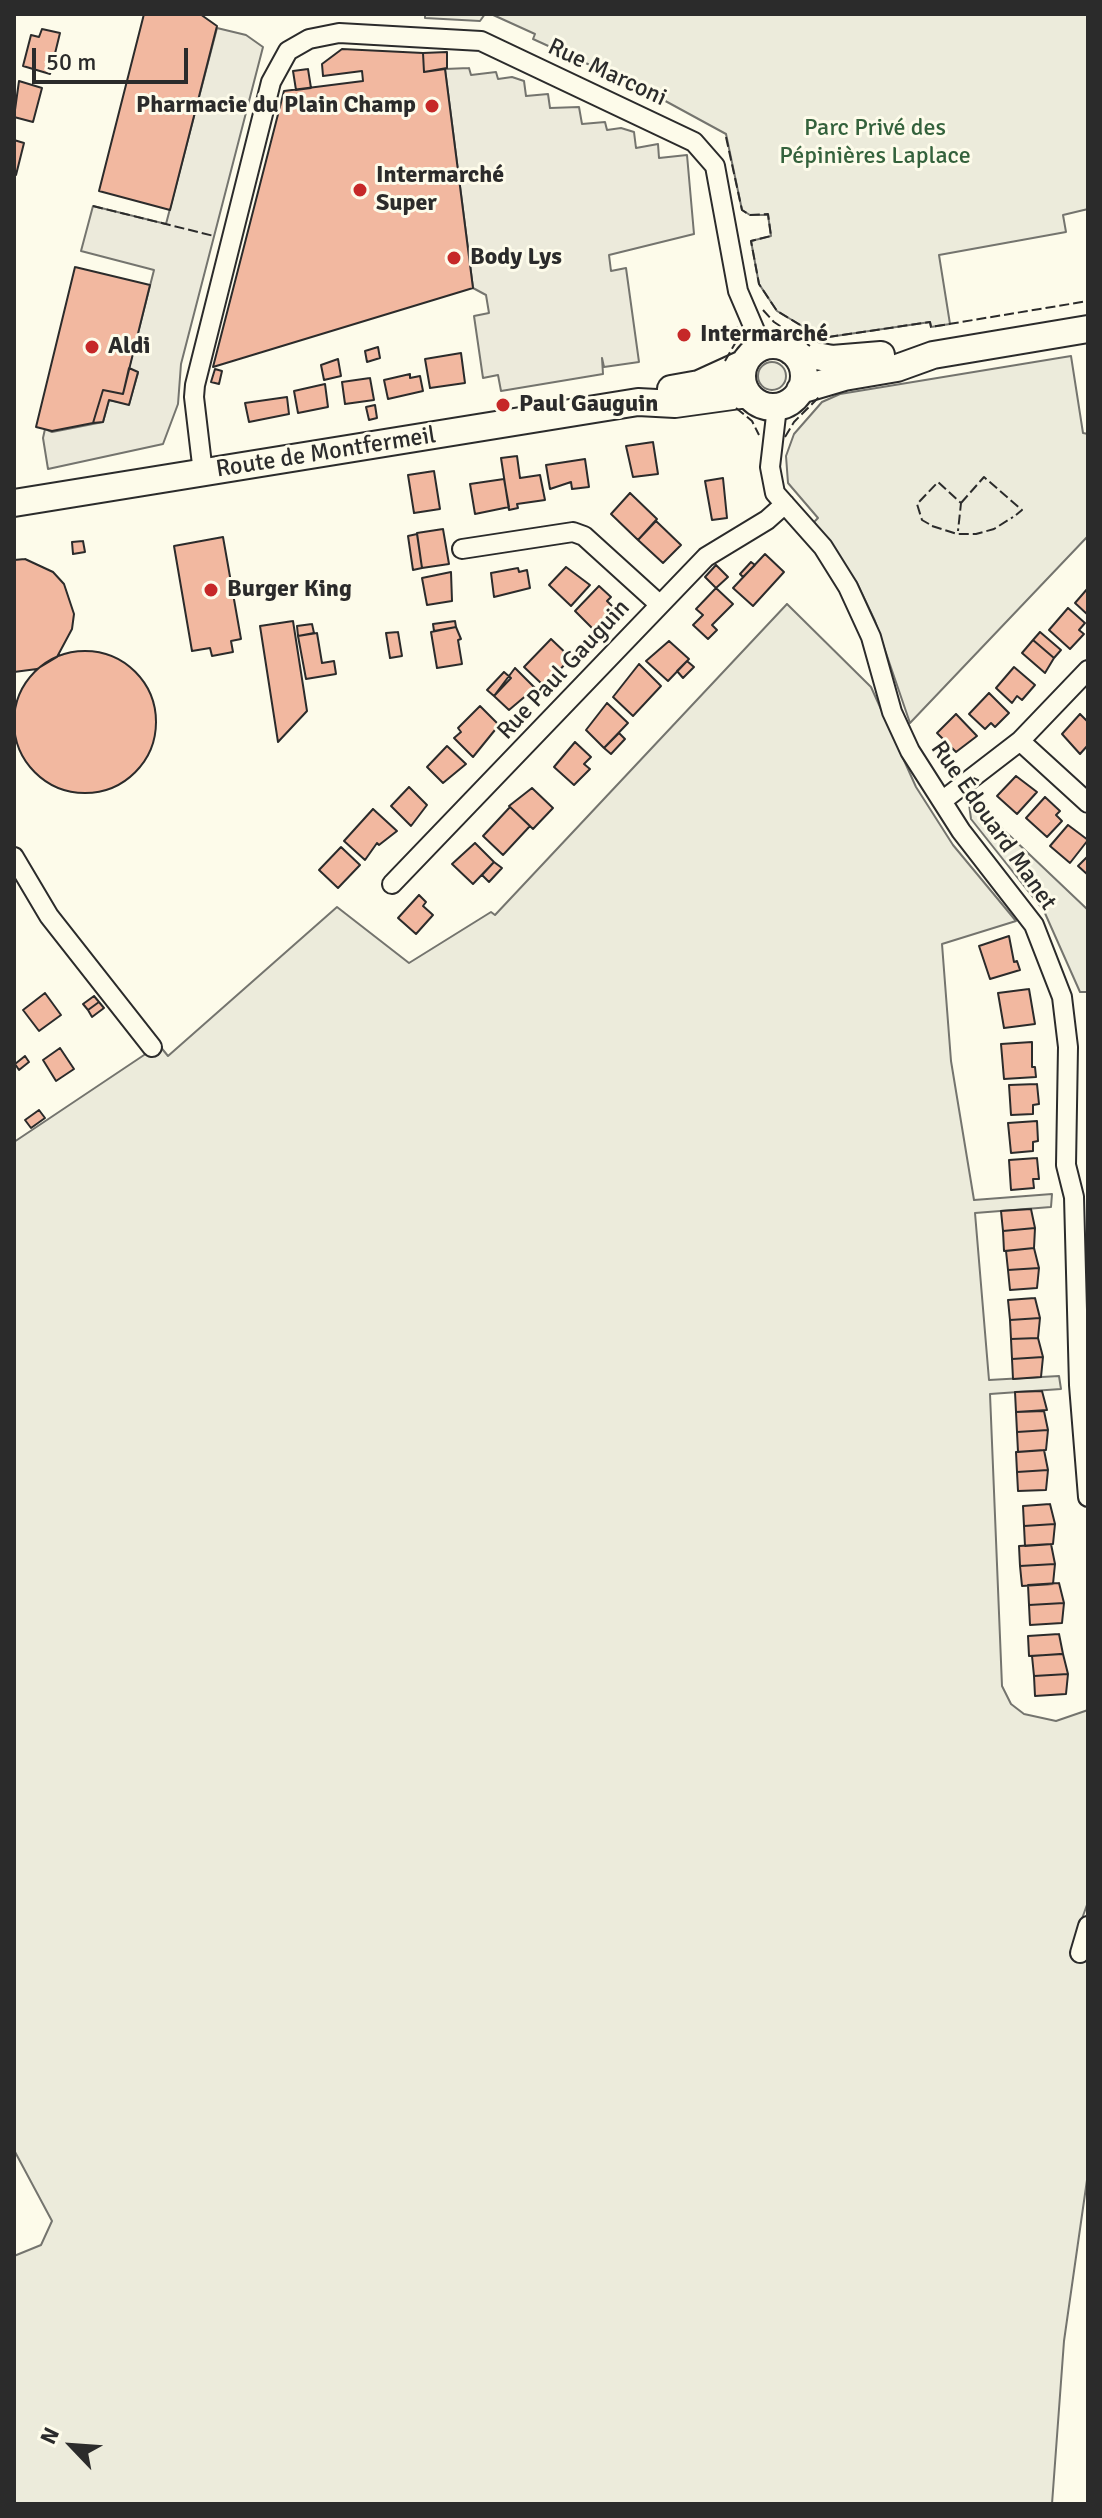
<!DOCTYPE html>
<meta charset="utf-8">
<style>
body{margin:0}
#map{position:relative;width:1102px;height:2518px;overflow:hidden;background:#fdfbea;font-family:Signika,sans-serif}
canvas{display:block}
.frame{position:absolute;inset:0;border:16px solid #2b2b2b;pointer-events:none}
.north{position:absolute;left:32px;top:2406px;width:80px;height:80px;-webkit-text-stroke:6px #fdfbea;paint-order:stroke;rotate:295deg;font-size:22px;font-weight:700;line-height:32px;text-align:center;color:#2b2b2b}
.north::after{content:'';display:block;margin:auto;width:28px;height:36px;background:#2b2b2b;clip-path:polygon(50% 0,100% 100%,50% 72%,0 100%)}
.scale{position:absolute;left:32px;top:48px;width:156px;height:36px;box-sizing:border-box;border:4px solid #2b2b2b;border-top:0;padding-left:10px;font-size:24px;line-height:28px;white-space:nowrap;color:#2b2b2b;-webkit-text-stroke:6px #fdfbea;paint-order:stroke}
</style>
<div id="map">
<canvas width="1102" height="2518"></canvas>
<div class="frame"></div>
<div class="north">N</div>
<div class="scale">50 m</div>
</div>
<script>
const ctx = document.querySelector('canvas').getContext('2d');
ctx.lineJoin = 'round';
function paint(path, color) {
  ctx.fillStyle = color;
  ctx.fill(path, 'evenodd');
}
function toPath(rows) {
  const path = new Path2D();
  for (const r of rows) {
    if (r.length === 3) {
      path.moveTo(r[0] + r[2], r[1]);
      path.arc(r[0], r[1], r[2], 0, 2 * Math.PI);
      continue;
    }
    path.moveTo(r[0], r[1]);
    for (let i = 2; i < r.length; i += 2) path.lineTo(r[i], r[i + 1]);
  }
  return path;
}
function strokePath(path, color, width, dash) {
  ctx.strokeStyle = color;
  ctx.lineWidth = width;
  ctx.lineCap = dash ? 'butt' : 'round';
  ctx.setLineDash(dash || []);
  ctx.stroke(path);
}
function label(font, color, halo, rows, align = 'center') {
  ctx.font = font + ' Signika,sans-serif';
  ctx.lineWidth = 6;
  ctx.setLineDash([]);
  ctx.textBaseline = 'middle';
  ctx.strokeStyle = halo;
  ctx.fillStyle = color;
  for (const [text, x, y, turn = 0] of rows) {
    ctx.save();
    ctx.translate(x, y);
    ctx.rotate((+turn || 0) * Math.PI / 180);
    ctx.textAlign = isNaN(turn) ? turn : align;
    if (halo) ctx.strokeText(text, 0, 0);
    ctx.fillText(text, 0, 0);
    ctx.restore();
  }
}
const green = toPath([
 [425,14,485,14,480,21,425,18,425,14],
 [491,14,1088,14,1088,209,1063,215,1066,232,939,255,950,324,931,327,930,322,822,338,777,311,759,284,751,241,771,236,768,215,750,215,742,210,726,134,647,91,533,39,535,34,491,14],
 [1071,356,1083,433,1088,434,1088,536,910,723,875,621,857,583,814,522,818,518,788,483,786,456,794,434,822,402,840,394,1071,356],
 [772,376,14],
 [787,604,871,687,916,787,953,845,1016,921,942,944,951,1061,974,1200,1052,1194,1051,1207,975,1213,989,1380,1059,1376,1061,1389,990,1394,1002,1686,1011,1704,1024,1714,1056,1721,1088,1710,1088,1902,1079,1927,1088,1956,1088,2173,1064,2341,1052,2504,14,2504,14,2256,41,2245,52,2221,14,2150,14,1142,159,1045,168,1056,337,907,409,963,491,912,495,915,787,604],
 [968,796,1088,910,1088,992,1080,992,1044,911,971,819,968,796]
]);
paint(green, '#ecebdb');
strokePath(green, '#74746e', 2);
const parking = toPath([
 [217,28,246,35,263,47,181,364,178,404,163,444,48,469,43,438,45,429,52,432,103,422,109,400,129,404,138,373,129,368,154,270,81,251,93,206,166,224,217,28],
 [469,68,471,75,496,72,498,79,512,77,524,81,526,96,548,94,550,108,579,107,582,124,605,122,607,130,621,128,634,132,636,148,658,144,659,158,687,155,694,234,609,255,611,271,626,268,639,362,604,367,602,358,603,374,501,391,498,375,483,378,474,316,489,313,486,295,473,288,445,69,469,68]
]);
paint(parking, '#eceadb');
strokePath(parking, '#74746e', 2);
const building = toPath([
 [144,14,200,14,217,26,170,210,99,191,144,14],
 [42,29,60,33,50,74,23,66,31,35,39,37,42,29],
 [342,49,423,53,424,72,445,69,473,288,213,367,284,91,363,81,362,71,323,76,322,64,342,49],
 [447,52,447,68,424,72,423,53,447,52],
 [308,69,311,88,296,90,293,71,308,69],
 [19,81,42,88,33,122,14,117,19,81],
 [14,140,24,143,16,175,14,175,14,140],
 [75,267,150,285,123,394,103,390,93,423,52,431,36,427,75,267],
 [378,347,380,358,367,362,365,351,378,347],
 [461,353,465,383,430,388,425,359,461,353],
 [338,359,341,376,324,380,321,365,338,359],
 [129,368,138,372,129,405,109,400,103,422,93,423,103,390,123,394,129,368],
 [215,369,222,371,219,384,211,382,215,369],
 [410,374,410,378,420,376,423,391,388,399,384,380,410,374],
 [370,378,374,400,345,404,342,382,370,378],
 [325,384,328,407,298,413,294,391,325,384],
 [287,397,289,414,249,422,245,403,287,397],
 [375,405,377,418,369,420,366,407,375,405],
 [653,442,658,474,633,477,626,446,653,442],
 [517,456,520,478,540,475,545,500,517,504,518,508,509,510,501,458,517,456],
 [585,459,589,487,572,489,571,482,550,489,546,465,585,459],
 [434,471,440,509,414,513,408,475,434,471],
 [723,478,727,518,712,520,705,481,723,478],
 [504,479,509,507,475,514,470,484,504,479],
 [630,493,657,519,638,540,611,514,630,493],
 [656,521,681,545,663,563,638,540,656,521],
 [443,529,449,564,422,568,417,533,443,529],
 [417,534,422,568,413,570,408,536,417,534],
 [223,537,241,639,231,641,233,652,212,656,210,648,192,651,174,546,223,537],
 [83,541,85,552,73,554,72,542,83,541],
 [765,554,784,572,753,606,733,588,765,554],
 [25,559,53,572,64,584,74,614,72,629,57,657,37,669,14,672,14,560,25,559],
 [751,562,755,565,743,577,740,574,751,562],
 [716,565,728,577,716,588,705,577,716,565],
 [566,567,590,585,571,606,549,585,566,567],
 [518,568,519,572,527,570,530,588,494,597,491,573,518,568],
 [451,572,452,601,427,605,422,578,451,572],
 [599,586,611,597,607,601,617,611,596,632,575,611,599,586],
 [716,588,733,604,712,625,717,630,708,639,693,625,703,615,696,609,716,588],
 [1088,588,1088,615,1075,603,1088,588],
 [1068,608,1085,623,1079,630,1084,634,1070,649,1049,630,1068,608],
 [293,621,307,711,278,742,260,626,293,621],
 [455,621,456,627,434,631,433,624,455,621],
 [312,624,314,633,298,636,297,626,312,624],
 [456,627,461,639,458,640,462,664,437,668,431,632,456,627],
 [398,632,402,656,390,658,386,633,398,632],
 [1040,632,1061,650,1054,658,1033,640,1040,632],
 [317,633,322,663,334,661,336,674,306,679,298,636,317,633],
 [551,639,571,658,544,686,524,667,551,639],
 [1033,640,1054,658,1045,673,1022,653,1033,640],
 [669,641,689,659,668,681,646,661,669,641],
 [85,722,71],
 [687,661,694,667,683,678,677,671,687,661],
 [639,664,661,686,633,716,613,697,639,664],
 [1014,667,1035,685,1022,700,1017,696,1012,703,996,688,1014,667],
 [515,668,535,688,509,710,494,696,515,668],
 [504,672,511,678,494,696,487,690,504,672],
 [989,693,1009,713,995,727,991,723,985,729,969,714,989,693],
 [607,703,628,723,604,748,586,730,607,703],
 [480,706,499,725,473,757,454,738,461,732,458,728,480,706],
 [956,714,977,736,956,752,937,733,956,714],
 [1080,714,1088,722,1088,745,1080,754,1062,734,1080,714],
 [619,733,625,739,611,754,604,748,619,733],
 [575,742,591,757,584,764,590,769,574,785,554,767,575,742],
 [447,746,466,764,443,783,427,767,447,746],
 [1016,776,1037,792,1017,814,997,796,1016,776],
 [409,787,427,805,411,826,391,806,409,787],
 [532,788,553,808,533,829,509,806,532,788],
 [1045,797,1060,811,1056,815,1062,821,1047,837,1026,818,1045,797],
 [510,807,530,826,503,855,483,836,510,807],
 [373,809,397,831,379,845,377,843,365,860,344,841,373,809],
 [1068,825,1088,840,1070,863,1050,846,1068,825],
 [475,843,494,862,473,884,452,864,475,843],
 [341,847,360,865,338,888,319,870,341,847],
 [1088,856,1088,875,1078,866,1088,856],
 [494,862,502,868,489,882,482,875,494,862],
 [419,895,426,902,423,906,433,915,416,934,398,918,419,895],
 [1009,936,1014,962,1017,961,1020,970,990,979,979,946,1009,936],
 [1029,989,1035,1024,1004,1028,998,993,1029,989],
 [45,993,61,1015,39,1031,23,1010,45,993],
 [94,996,99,1002,88,1010,83,1004,94,996],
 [99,1002,104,1008,92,1017,88,1010,99,1002],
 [1032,1042,1032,1067,1035,1067,1036,1077,1004,1079,1001,1044,1032,1042],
 [60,1048,74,1069,56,1081,43,1060,60,1048],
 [25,1056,29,1062,19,1070,15,1064,25,1056],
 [1037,1084,1039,1104,1033,1105,1033,1114,1011,1115,1009,1085,1037,1084],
 [39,1110,45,1118,31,1128,25,1120,39,1110],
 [1037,1121,1038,1141,1033,1142,1033,1151,1011,1153,1008,1123,1037,1121],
 [1037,1158,1039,1179,1033,1179,1034,1188,1011,1190,1009,1160,1037,1158],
 [1031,1209,1035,1228,1003,1231,1001,1211,1031,1209],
 [1035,1228,1034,1248,1004,1251,1003,1231,1035,1228],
 [1034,1248,1039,1268,1008,1270,1006,1251,1034,1248],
 [1039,1268,1037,1288,1010,1290,1008,1270,1039,1268],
 [1035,1298,1040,1318,1010,1320,1008,1300,1035,1298],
 [1040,1318,1038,1338,1011,1339,1010,1320,1040,1318],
 [1038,1338,1043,1357,1012,1359,1011,1339,1038,1338],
 [1043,1357,1041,1377,1013,1379,1012,1359,1043,1357],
 [1042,1391,1047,1410,1016,1412,1015,1392,1042,1391],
 [1044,1411,1048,1430,1017,1432,1016,1412,1044,1411],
 [1048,1430,1046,1450,1018,1452,1017,1432,1048,1430],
 [1044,1450,1048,1470,1017,1472,1016,1452,1044,1450],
 [1048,1470,1046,1490,1018,1491,1017,1472,1048,1470],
 [1050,1504,1055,1524,1024,1526,1023,1506,1050,1504],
 [1055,1524,1053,1544,1025,1546,1024,1526,1055,1524],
 [1051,1544,1055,1564,1020,1566,1019,1546,1051,1544],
 [1055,1564,1053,1584,1022,1586,1020,1566,1055,1564],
 [1059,1583,1064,1603,1029,1605,1028,1585,1059,1583],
 [1064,1603,1062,1623,1030,1625,1029,1605,1064,1603],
 [1059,1634,1063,1654,1029,1656,1028,1636,1059,1634],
 [1060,1654,1063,1654,1068,1674,1034,1676,1032,1656,1060,1654],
 [1068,1674,1066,1694,1035,1696,1034,1676,1068,1674]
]);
paint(building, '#f2b8a0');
strokePath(building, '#2b2b2b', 2);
const minor = toPath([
 [777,407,770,467,775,493,823,547,848,587,871,637,892,712,910,751,961,831,1034,925,1062,997,1068,1047,1066,1165,1074,1197,1079,1385,1088,1497],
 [203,473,194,397,195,385,271,82,288,51,309,39,339,33,481,41,694,142,715,166,738,291,762,347],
 [462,549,573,532,584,536,659,604],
 [1020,741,1088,803],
 [942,801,1020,741,1088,670],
 [14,857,49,916,152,1047],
 [392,884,706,557,767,520,785,504],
 [1080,1953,1088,1926]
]);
const secondary = toPath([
 [773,376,31],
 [791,351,832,359,881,355],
 [671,389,699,384,745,363],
 [800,390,844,377,897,368,933,355,1088,329],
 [14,503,638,402,675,404,747,394]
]);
strokePath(minor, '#2b2b2b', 22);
strokePath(secondary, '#2b2b2b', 30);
strokePath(minor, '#fdfbea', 18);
strokePath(secondary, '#fdfbea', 26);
strokePath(toPath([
 [726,137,742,210,750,215,768,214,771,236,751,241,759,284,777,311,822,338,930,322,931,327,1088,301],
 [93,206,214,236],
 [763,310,774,322,810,346],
 [725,361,737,340,737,325],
 [736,408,752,421,759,435],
 [785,437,794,422,820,396],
 [961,503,984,477,1022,510,1016,515],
 [929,524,922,520,917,504,938,482,961,503,958,531],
 [932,526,957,534,976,534,994,529,1013,517]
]), '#2b2b2b', 2, [10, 4]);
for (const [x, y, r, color] of [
 [432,106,8,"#c62828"],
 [360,190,8,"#c62828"],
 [454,258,8,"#c62828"],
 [684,335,8,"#c62828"],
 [92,347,8,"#c62828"],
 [503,405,8,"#c62828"],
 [211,590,8,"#c62828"]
]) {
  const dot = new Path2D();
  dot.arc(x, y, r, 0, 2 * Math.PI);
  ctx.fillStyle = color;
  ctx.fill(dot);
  strokePath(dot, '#fdfbea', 3);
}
label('24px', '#2b2b2b', '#fdfbea', [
 ["Rue Marconi",607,73,25],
 ["Route de Montfermeil",326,453,-9],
 ["Rue Paul Gauguin",564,670,-47],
 ["Rue Édouard Manet",993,826,55]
]);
label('bold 24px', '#2b2b2b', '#fdfbea', [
 ["Pharmacie du Plain Champ",416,106,"right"],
 ["Intermarché",376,176],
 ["Super",376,204],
 ["Body Lys",470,258],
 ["Intermarché",700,335],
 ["Aldi",108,347],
 ["Paul Gauguin",519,405],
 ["Burger King",227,590]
], 'left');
label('24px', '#34623c', '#fdfbea', [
 ["Parc Privé des",875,129],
 ["Pépinières Laplace",875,157]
]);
</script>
